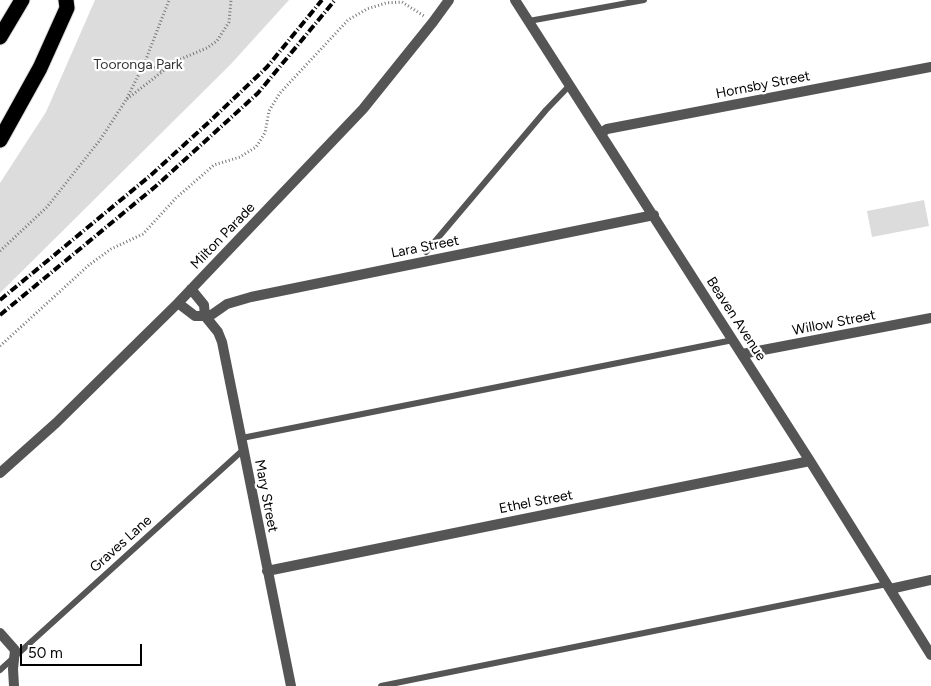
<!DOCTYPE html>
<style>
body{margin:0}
#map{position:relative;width:931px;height:686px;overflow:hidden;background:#fff;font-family:Figtree,sans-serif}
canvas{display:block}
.scale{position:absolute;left:20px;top:644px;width:122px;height:22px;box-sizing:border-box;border:2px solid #000;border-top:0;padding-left:6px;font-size:15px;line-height:18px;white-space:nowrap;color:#000;-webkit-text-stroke:4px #fff;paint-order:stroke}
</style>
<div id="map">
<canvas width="931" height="686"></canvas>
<div class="scale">50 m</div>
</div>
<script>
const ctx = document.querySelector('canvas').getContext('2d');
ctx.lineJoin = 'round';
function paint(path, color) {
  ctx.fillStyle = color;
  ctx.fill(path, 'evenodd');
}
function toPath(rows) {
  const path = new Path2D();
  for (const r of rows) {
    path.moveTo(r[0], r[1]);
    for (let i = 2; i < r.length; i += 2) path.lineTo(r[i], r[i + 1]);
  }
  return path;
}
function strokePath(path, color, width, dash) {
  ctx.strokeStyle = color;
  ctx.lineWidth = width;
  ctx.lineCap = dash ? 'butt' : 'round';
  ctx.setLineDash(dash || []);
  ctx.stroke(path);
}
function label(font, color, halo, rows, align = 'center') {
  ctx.font = font + ' Figtree,sans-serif';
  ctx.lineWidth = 4.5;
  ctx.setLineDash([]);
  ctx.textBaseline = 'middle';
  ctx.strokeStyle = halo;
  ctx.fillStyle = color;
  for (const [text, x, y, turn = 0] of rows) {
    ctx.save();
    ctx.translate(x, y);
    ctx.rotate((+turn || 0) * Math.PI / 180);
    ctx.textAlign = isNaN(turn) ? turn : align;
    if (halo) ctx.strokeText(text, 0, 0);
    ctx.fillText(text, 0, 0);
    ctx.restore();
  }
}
paint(toPath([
 [95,0,289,0,231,64,0,293,0,183,46,112],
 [924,200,929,226,872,237,867,211]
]), '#dcdcdc');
const highway = toPath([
 [0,37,22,0],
 [0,140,40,68,67,8,66,0]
]);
strokePath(highway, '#dbdbdb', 17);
strokePath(toPath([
 [145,62,162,72],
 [127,99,176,61,207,48,217,41,229,22,231,0],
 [0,251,47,207,100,140,126,100,145,62,169,0],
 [0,346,89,265,111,249,143,234,176,198,214,165,240,157,256,147,265,133,269,111,280,93,348,20,367,9,386,3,402,2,424,16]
]), '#777', 3, [1, 2.5]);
strokePath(toPath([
 [529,21,644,0],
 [426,252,546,110,570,85],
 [242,438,733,340],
 [0,670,243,450],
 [381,686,887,584]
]), '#555', 6);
strokePath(toPath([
 [515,0,810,461,931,655],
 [601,133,607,129,931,67],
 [191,289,204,305,205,316,218,332,222,342,291,686],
 [178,303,195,316,205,316],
 [207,318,227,304,251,297,654,215],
 [742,354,931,318],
 [0,473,56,423,178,303,363,109,433,22,449,0],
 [267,571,810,461],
 [890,589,931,580],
 [0,633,15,650,13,669,14,686]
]), '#555', 10);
strokePath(highway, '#000', 15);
strokePath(toPath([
 [0,300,151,175,208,123,267,67,322,0],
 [0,315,156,186,258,93,335,0]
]), '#000', 4, [8, 2.5, 1, 2.5]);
label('14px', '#333', '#fff', [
 ["Tooronga Park",138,65]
]);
label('14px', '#000', '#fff', [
 ["Hornsby Street",763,85,-11],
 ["Milton Parade",223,236,-46],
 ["Lara Street",425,247,-11],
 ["Beaven Avenue",736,319,57],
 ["Willow Street",834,323,-11],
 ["Mary Street",266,496,79],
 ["Ethel Street",536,502,-11],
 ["Graves Lane",121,544,-42]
]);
</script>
